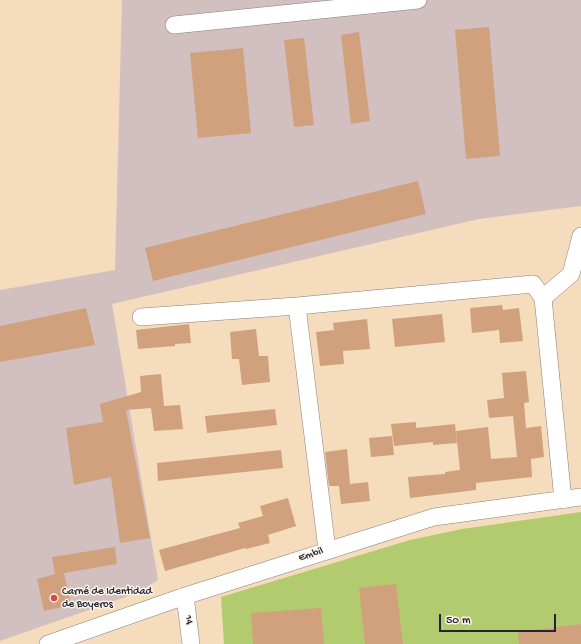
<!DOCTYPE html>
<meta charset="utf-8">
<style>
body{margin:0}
#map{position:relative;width:581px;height:644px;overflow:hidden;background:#f4dcbd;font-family:"Gochi Hand",sans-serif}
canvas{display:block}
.scale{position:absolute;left:439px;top:614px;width:117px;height:18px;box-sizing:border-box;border:2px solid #22223b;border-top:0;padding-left:5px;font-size:12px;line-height:14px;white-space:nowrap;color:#22223b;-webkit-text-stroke:3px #fcf5e5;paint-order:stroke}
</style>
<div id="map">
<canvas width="581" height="644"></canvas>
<div class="scale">50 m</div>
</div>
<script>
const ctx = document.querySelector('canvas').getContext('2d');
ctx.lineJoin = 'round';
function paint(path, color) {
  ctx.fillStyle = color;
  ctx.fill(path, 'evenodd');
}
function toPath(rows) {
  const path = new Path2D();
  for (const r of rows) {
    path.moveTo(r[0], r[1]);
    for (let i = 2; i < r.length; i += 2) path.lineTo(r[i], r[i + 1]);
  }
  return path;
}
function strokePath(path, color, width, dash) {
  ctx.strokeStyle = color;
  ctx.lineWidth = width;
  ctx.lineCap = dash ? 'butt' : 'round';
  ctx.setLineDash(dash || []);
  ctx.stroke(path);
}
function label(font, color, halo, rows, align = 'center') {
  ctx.font = font + ' "Gochi Hand",sans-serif';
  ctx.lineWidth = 3;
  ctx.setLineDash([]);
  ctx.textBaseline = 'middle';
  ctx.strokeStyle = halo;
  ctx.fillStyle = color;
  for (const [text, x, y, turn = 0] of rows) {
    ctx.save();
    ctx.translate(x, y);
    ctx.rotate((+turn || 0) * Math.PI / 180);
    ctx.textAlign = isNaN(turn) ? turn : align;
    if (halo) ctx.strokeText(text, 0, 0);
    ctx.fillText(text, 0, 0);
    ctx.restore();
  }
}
paint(toPath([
 [122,0,581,0,581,206,479,219,112,304,158,580,137,593,0,641,0,290,115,270]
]), '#d2bfc0');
paint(toPath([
 [581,512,581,644,224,644,221,597,410,540,462,529]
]), '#b3cb6f');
paint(toPath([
 [489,27,500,156,466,159,455,30],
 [359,32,370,121,351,124,341,35],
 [304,38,314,125,294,127,284,40],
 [243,48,251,133,198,138,190,53],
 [418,181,426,214,153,281,145,248],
 [502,305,503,310,519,308,523,341,500,343,499,330,472,333,470,308],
 [86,308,95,345,0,362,0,326],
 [442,314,445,342,395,347,392,319],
 [367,319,370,349,343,351,344,364,320,366,316,332,334,330,333,323],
 [189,324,191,343,175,344,175,346,138,349,136,330],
 [256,329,259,356,268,356,270,382,242,385,239,359,232,359,230,332],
 [526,371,529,402,524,403,526,428,541,426,544,457,531,459,532,477,476,483,476,490,410,498,408,477,445,474,445,472,460,470,456,431,488,427,491,459,517,457,513,416,489,418,487,400,504,398,502,373],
 [161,374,164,406,180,405,183,429,154,431,151,408,126,410,150,538,120,543,111,477,74,485,66,428,103,422,100,404,141,392,140,376],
 [275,409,277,425,207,433,205,416],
 [416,422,416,428,455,424,457,443,433,445,433,442,394,446,391,424],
 [392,436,394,455,371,457,369,438],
 [347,449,350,484,368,482,370,501,341,504,339,486,329,486,325,452],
 [281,450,283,468,158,481,157,463],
 [288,498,296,526,268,535,270,543,246,549,245,548,165,571,159,550,240,528,238,523,263,516,260,506],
 [115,547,117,564,64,573,71,605,44,611,37,579,55,574,52,557],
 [396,584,403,644,365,644,359,588],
 [321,608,324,644,253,644,251,613],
 [581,624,581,644,519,644,518,632]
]), '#d0a17c');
const minor = toPath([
 [174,25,418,0],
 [543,298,571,274,581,236],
 [297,306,327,550],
 [141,317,297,306,533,284,543,298,563,500],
 [185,596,191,644],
 [48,644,185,596,434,517,581,497]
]);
strokePath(minor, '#8b7f7c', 18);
strokePath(minor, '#fff', 17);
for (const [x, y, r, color] of [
 [54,598,4,"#d1495b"]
]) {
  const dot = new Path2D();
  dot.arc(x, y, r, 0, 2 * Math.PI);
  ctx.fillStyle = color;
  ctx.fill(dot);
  strokePath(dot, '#fcf5e5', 1.5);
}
label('11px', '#22223b', '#fcf5e5', [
 ["Embil",311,555,-18],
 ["14",188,620,82]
]);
label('11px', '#22223b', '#fcf5e5', [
 ["Carné de Identidad",62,592],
 ["de Boyeros",62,605]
], 'left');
</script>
